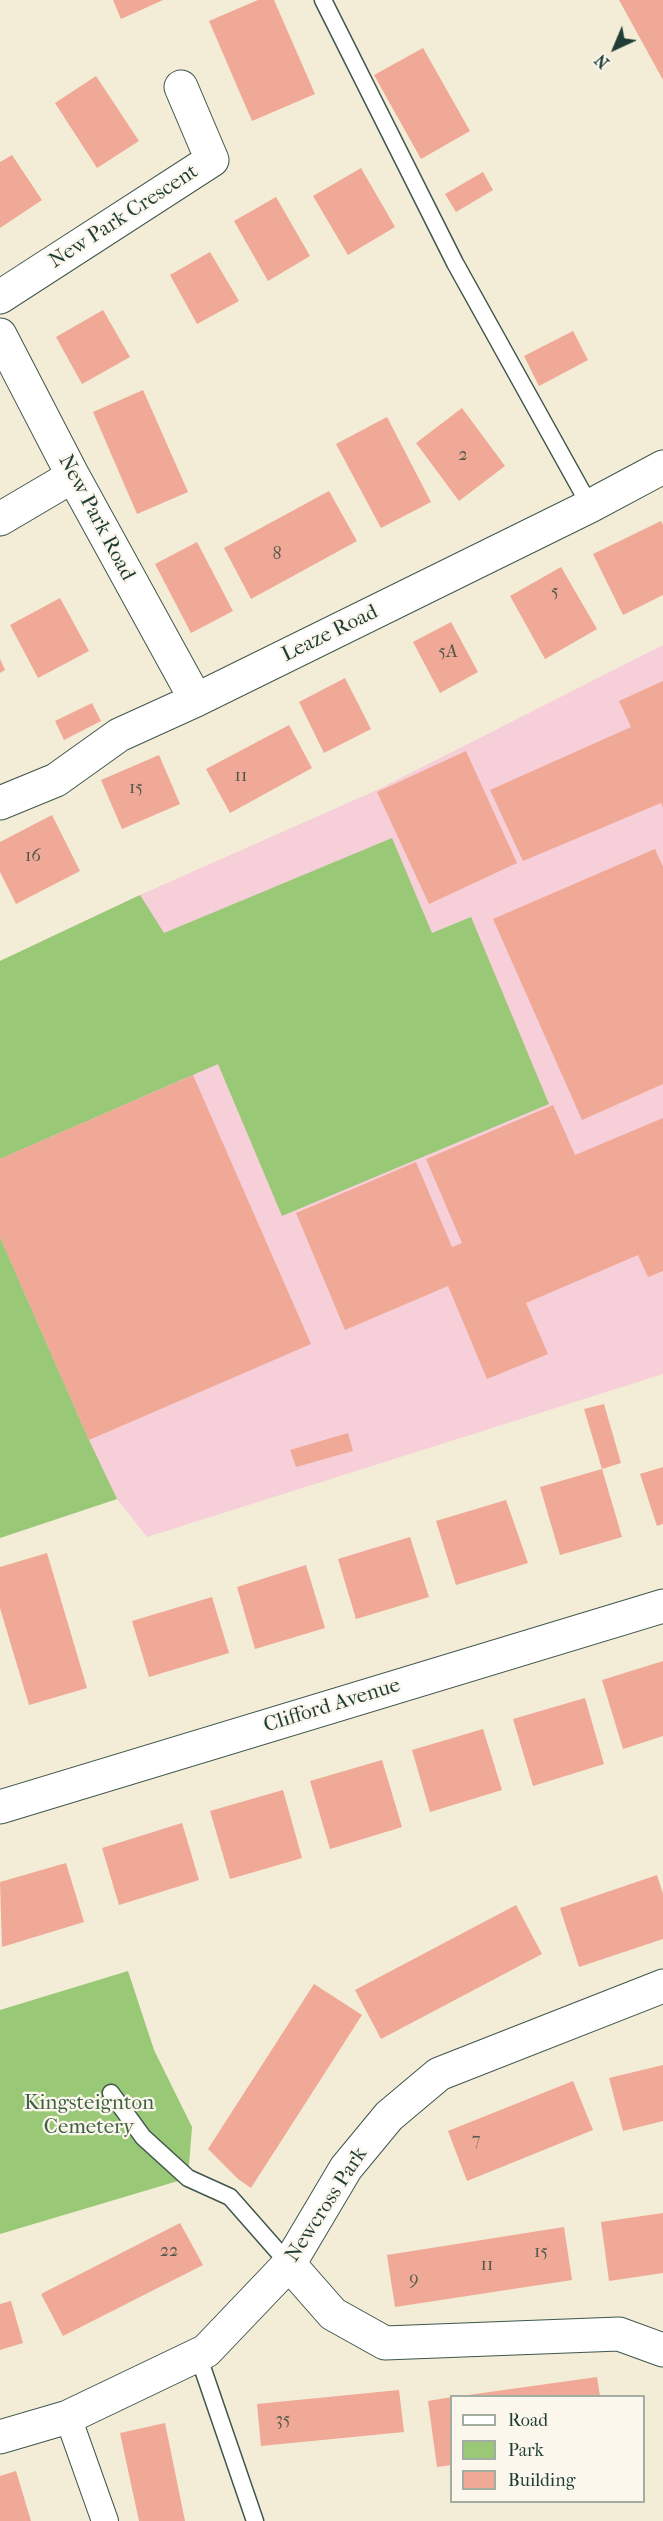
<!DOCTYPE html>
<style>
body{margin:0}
#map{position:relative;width:663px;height:2521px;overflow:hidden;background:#f3ecd6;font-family:"IM FELL French Canon",serif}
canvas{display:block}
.legend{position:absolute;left:450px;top:2395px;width:195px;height:108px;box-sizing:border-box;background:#fbf7ec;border:2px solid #a3ada2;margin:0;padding:8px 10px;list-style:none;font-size:18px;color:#1f3d34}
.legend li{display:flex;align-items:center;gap:12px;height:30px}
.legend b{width:30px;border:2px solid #a3ada2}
.north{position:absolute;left:585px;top:18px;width:60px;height:60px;-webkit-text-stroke:4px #fbf7ec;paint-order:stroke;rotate:224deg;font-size:16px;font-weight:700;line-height:24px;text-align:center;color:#1f3d34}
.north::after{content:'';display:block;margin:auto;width:21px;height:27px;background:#1f3d34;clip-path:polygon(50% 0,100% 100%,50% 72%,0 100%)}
</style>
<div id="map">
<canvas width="663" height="2521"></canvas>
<ul class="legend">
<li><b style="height:8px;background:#fff"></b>Road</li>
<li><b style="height:16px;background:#99c876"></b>Park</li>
<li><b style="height:16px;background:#f0a997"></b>Building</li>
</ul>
<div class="north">N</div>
</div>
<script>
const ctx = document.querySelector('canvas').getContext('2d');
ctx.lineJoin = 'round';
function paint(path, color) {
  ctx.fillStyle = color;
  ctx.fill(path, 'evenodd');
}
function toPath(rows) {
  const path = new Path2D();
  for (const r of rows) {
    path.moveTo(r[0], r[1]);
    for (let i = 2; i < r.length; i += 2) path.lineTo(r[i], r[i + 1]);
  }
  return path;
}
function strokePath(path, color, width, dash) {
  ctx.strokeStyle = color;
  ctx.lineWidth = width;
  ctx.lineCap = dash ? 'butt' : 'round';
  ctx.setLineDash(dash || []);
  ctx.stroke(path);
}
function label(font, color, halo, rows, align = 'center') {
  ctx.font = font + ' "IM FELL French Canon",serif';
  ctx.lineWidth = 4.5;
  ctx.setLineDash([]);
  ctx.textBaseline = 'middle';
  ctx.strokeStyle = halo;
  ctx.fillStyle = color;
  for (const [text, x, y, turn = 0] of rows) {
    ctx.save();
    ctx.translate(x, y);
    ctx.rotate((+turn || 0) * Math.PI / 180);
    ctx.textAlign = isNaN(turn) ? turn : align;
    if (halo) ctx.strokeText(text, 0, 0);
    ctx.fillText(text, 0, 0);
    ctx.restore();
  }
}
paint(toPath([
 [663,645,663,1374,147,1537,117,1499,0,1538,0,961,140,895,377,790]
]), '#f6cfd8');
paint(toPath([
 [392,838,432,933,471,917,549,1104,282,1216,218,1064,0,1159,0,961,140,895,164,933],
 [0,1237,89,1440,117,1499,0,1538],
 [128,1971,154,2050,192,2127,188,2178,0,2234,0,2010]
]), '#99c876');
paint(toPath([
 [113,0,163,0,121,19],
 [258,0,274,0,315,94,252,121,209,21],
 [619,0,663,0,663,80],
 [423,48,470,131,421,159,374,75],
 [96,76,139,141,97,168,55,103],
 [12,155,42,200,0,228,0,162],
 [361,168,395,227,348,255,313,196],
 [483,172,493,190,456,212,445,194],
 [276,197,310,256,268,281,234,221],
 [210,252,239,301,197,324,170,275],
 [103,310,130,357,82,384,56,337],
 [573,331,588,360,539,386,524,356],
 [143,390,188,492,137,514,93,412],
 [462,408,505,466,459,501,416,443],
 [387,417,431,502,381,528,336,444],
 [329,491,357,541,251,599,224,548],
 [661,521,663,525,663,595,623,615,593,554],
 [197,542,233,611,191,633,155,564],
 [561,567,597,629,545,659,510,596],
 [60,598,89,651,38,678,10,625],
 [451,622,478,672,440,693,413,642],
 [0,659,5,670,0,673],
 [345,678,371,729,324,753,299,702],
 [663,681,663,808,661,803,523,861,490,790,631,727,619,701],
 [92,703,101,721,64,740,55,721],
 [289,725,312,768,230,813,206,769],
 [466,751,517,863,429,904,377,792],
 [159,755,180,804,122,829,101,780],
 [52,815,80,871,16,904,0,872,0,842],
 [655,849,663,867,663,1084,582,1120,493,919],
 [193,1075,311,1344,89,1440,0,1237,0,1159],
 [553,1105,575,1155,663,1118,663,1271,648,1277,638,1255,526,1303,548,1354,487,1379,448,1286,345,1330,296,1213,416,1162,452,1247,462,1243,426,1159],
 [604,1404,621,1463,602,1469,584,1409],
 [348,1433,353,1451,296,1467,290,1450],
 [663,1467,663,1524,657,1526,640,1474],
 [602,1469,622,1537,560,1555,540,1487],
 [506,1500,528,1563,456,1585,436,1521],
 [410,1537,429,1597,356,1619,338,1559],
 [47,1553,87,1688,29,1705,0,1608,0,1567],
 [306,1565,325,1628,255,1649,237,1587],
 [212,1597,229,1653,149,1677,132,1621],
 [663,1661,663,1736,623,1749,602,1680],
 [585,1698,604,1764,533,1786,513,1719],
 [483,1729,502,1790,430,1812,412,1750],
 [382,1760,402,1827,330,1849,310,1781],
 [283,1790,302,1858,230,1879,210,1811],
 [182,1823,199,1880,119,1905,102,1848],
 [66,1863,84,1922,2,1947,0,1882],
 [657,1875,663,1894,663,1939,579,1967,560,1908],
 [516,1905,542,1954,381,2039,355,1990],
 [314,1984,362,2015,251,2188,238,2179,208,2149],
 [663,2065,663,2121,623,2131,609,2078],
 [573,2081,593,2130,467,2181,448,2131],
 [663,2213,663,2273,609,2281,601,2222],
 [180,2223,203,2265,63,2336,41,2294],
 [564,2227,572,2280,395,2307,387,2255],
 [11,2301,23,2343,0,2350,0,2304],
 [597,2377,600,2396,468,2396,468,2395],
 [399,2390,404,2432,261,2446,257,2404],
 [452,2397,452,2465,437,2467,428,2401],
 [165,2423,185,2521,139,2521,120,2433],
 [16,2471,31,2521,0,2521,0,2476]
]), '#f0a997');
const service = toPath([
 [323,0,455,263,590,506],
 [111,2093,143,2137,188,2178,230,2197,289,2264],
 [198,2355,255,2521]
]);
const pedestrian = toPath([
 [68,2417,105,2521]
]);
const minor = toPath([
 [0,297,212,160,181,87],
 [0,335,73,476,196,700],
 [0,519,73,476],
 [0,803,56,780,119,735,196,700,590,506,663,467],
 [0,1807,663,1606],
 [289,2264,333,2314,385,2343,619,2334,663,2350],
 [0,2437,68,2417,206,2351,289,2264,346,2168,389,2116,439,2074,663,1986]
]);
strokePath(service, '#3f574c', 19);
strokePath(pedestrian, '#3f574c', 28);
strokePath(minor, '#3f574c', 35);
strokePath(service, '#fff', 16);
strokePath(pedestrian, '#fff', 26);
strokePath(minor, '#fff', 33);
label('18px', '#53584d', null, [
 ["2",463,456],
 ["8",277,555],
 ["5",555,593],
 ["5A",448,653],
 ["11",241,777],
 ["15",136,789],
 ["16",33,857],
 ["7",476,2141],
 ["22",169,2252],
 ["15",541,2253],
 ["11",487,2266],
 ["9",414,2280],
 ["35",283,2421]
]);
label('21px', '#1f3d34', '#fbf7ec', [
 ["New Park Crescent",124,217,-33],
 ["New Park Road",96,518,62],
 ["Leaze Road",330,634,-26],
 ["Clifford Avenue",332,1706,-17],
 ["Newcross Park",327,2205,-57]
]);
label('21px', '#3e6044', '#fbf7ec', [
 ["Kingsteignton",89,2104],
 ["Cemetery",89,2128]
]);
</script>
